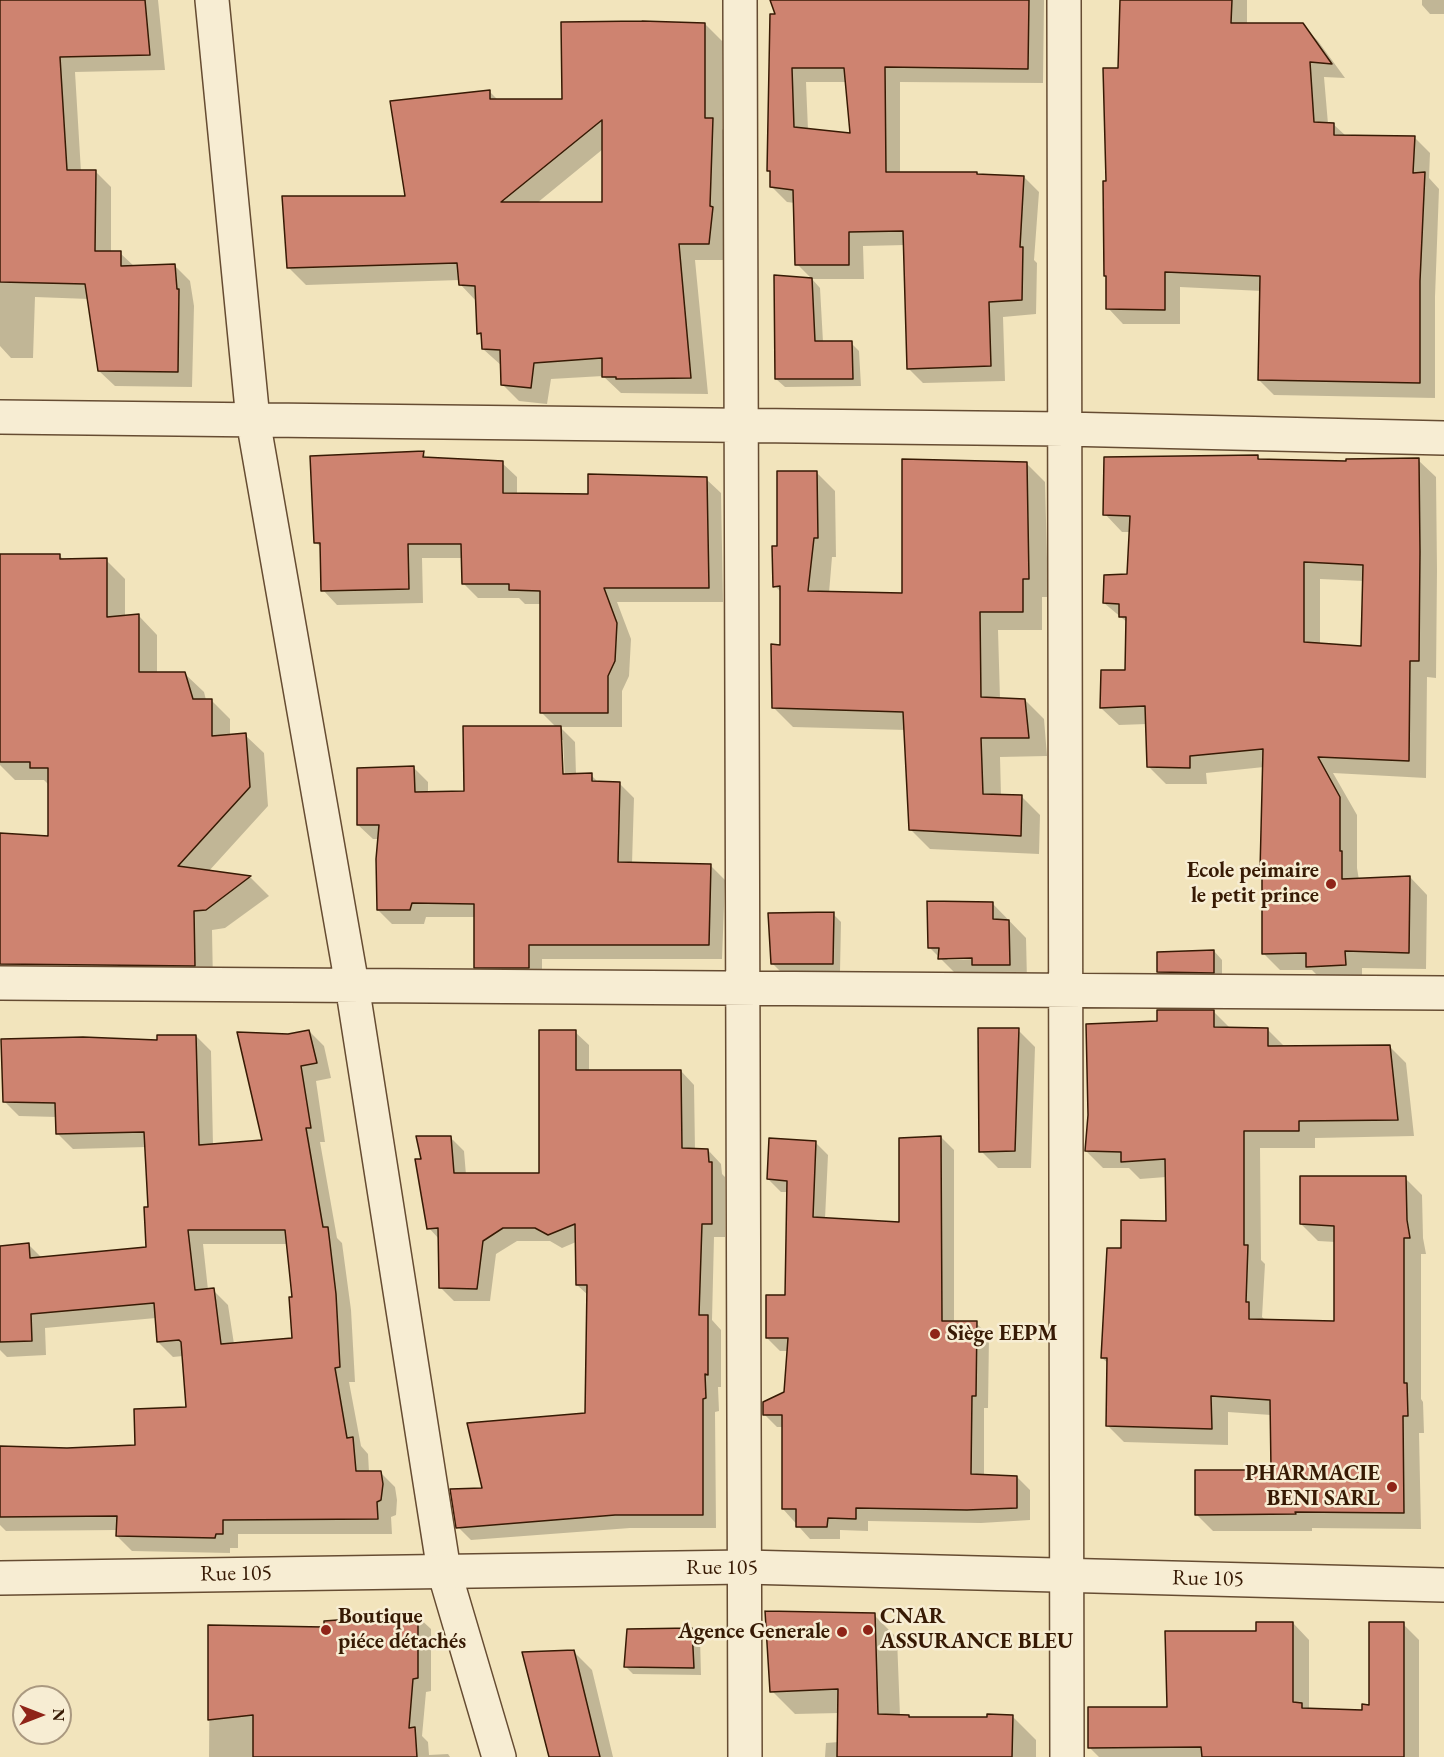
<!DOCTYPE html>
<meta charset="utf-8">
<style>
body{margin:0}
#map{position:relative;width:1444px;height:1757px;overflow:hidden;background:#f2e4bc;font-family:"EB Garamond",serif}
canvas{display:block}
.north{position:absolute;left:12px;top:1685px;width:60px;height:60px;box-sizing:border-box;background:#f7edd3;border:2px solid #aa9980;border-radius:50%;rotate:90deg;font-size:16px;font-weight:700;line-height:24px;text-align:center;color:#371a04}
.north::after{content:'';display:block;margin:auto;width:21px;height:27px;background:#8f2418;clip-path:polygon(50% 0,100% 100%,50% 72%,0 100%)}
</style>
<div id="map">
<canvas width="1444" height="1757"></canvas>
<div class="north">N</div>
</div>
<script>
const ctx = document.querySelector('canvas').getContext('2d');
ctx.lineJoin = 'round';
function paint(path, color) {
  ctx.fillStyle = color;
  ctx.fill(path, 'evenodd');
}
function toPath(rows) {
  const path = new Path2D();
  for (const r of rows) {
    path.moveTo(r[0], r[1]);
    for (let i = 2; i < r.length; i += 2) path.lineTo(r[i], r[i + 1]);
  }
  return path;
}
function strokePath(path, color, width, dash) {
  ctx.strokeStyle = color;
  ctx.lineWidth = width;
  ctx.lineCap = dash ? 'butt' : 'round';
  ctx.setLineDash(dash || []);
  ctx.stroke(path);
}
function label(font, color, halo, rows, align = 'center') {
  ctx.font = font + ' "EB Garamond",serif';
  ctx.lineWidth = 5;
  ctx.setLineDash([]);
  ctx.textBaseline = 'middle';
  ctx.strokeStyle = halo;
  ctx.fillStyle = color;
  for (const [text, x, y, turn = 0] of rows) {
    ctx.save();
    ctx.translate(x, y);
    ctx.rotate((+turn || 0) * Math.PI / 180);
    ctx.textAlign = isNaN(turn) ? turn : align;
    if (halo) ctx.strokeText(text, 0, 0);
    ctx.fillText(text, 0, 0);
    ctx.restore();
  }
}
paint(toPath([
 [0,0,158,0,165,70,75,72,81,172,95,171,111,187,111,253,120,253,135,267,174,265,190,281,194,306,192,387,115,386,99,371,89,299,35,297,33,358,11,358,0,346],
 [771,0,1044,0,1043,83,900,82,900,174,1024,177,1039,192,1034,260,1037,263,1036,314,1003,317,1005,381,923,383,908,368,905,245,863,246,864,279,812,279,797,264,795,203,787,202,772,187,771,173,768,170,777,16],
 [806,82,847,82,852,134,808,130],
 [1122,0,1247,0,1247,25,1302,25,1318,41,1345,78,1324,77,1328,124,1333,124,1346,136,1414,137,1430,153,1429,178,1439,189,1435,297,1435,398,1274,395,1259,380,1262,291,1180,287,1180,324,1123,324,1108,308,1108,183,1120,70],
 [1422,0,1444,0,1444,14,1430,14,1422,5],
 [705,24,722,41,722,129,730,137,726,260,695,260,708,394,621,393,603,376,551,379,547,404,519,401,502,384,502,366,483,349,483,338,478,333,477,302,460,284,460,280,306,285,289,268,406,197,489,91,498,100,564,100],
 [603,149,603,203,537,203],
 [812,279,820,288,823,342,851,343,859,351,861,386,785,387,776,379],
 [423,453,428,459,502,463,517,477,517,495,589,496,706,479,721,493,723,602,617,602,631,639,629,676,622,691,622,727,560,727,575,742,576,775,591,775,599,783,619,783,634,798,632,864,710,865,725,880,722,959,542,959,542,982,490,981,475,967,475,917,426,917,424,924,392,924,378,910,379,839,373,839,358,825,414,768,428,782,428,793,465,792,556,727,542,713,542,604,525,604,519,598,478,598,463,583,463,558,422,558,423,603,337,605,323,590,322,548,315,542],
 [560,740,563,740,565,781,562,781],
 [1257,456,1262,461,1348,462,1418,460,1436,477,1437,570,1436,678,1427,677,1426,778,1333,773,1357,815,1357,868,1359,880,1410,877,1427,895,1426,969,1362,968,1362,982,1325,983,1312,970,1280,970,1263,953,1264,767,1206,773,1207,784,1166,784,1148,766,1147,724,1119,725,1101,708,1127,672,1128,623,1104,603,1128,576,1131,532,1122,532,1105,514],
 [1320,579,1364,581,1363,647,1320,645],
 [1026,463,1045,482,1048,597,1042,597,1042,630,998,630,1000,699,1025,700,1044,719,1047,756,1000,757,1001,796,1021,796,1040,815,1039,854,930,849,911,830,906,730,793,727,774,708,782,647,782,593,775,586,778,548,816,472,835,491,836,557,832,557,829,593,904,595],
 [59,555,64,560,106,560,125,579,125,617,139,616,157,635,157,674,185,674,204,692,206,700,211,700,230,719,230,736,245,735,264,753,268,806,208,872,251,878,269,896,225,928,212,930,213,984,0,968,0,834,50,838,49,785,44,780,15,780,0,765,0,556],
 [992,903,1026,938,1027,981,957,975,929,947],
 [979,956,979,959,948,960,945,957],
 [833,914,841,922,840,972,781,972,772,963],
 [1214,951,1222,960,1222,980,1166,980,1158,972],
 [1214,1012,1231,1029,1268,1030,1285,1047,1389,1046,1406,1063,1414,1136,1315,1138,1315,1148,1260,1148,1261,1260,1265,1264,1262,1317,1266,1321,1335,1323,1336,1242,1318,1241,1301,1224,1405,1178,1422,1195,1423,1238,1426,1254,1421,1254,1421,1399,1423,1402,1424,1433,1419,1433,1421,1529,1312,1528,1312,1531,1213,1531,1196,1514,1273,1472,1271,1415,1228,1412,1228,1445,1124,1442,1107,1425,1109,1364,1102,1358,1123,1249,1167,1222,1166,1177,1140,1179,1129,1168,1103,1168,1086,1151,1158,1022],
 [1018,1030,1035,1047,1031,1168,998,1168,981,1151],
 [309,1031,324,1046,331,1078,316,1081,325,1142,320,1142,337,1238,342,1243,351,1310,355,1382,349,1382,361,1446,368,1454,369,1472,380,1472,395,1487,397,1500,396,1515,391,1517,392,1534,238,1534,238,1548,230,1548,230,1553,132,1551,117,1536,118,1530,6,1531,0,1525,0,1448,67,1449,136,1446,187,1409,183,1356,173,1357,158,1342,156,1318,45,1328,46,1355,7,1357,0,1350,0,1248,29,1245,42,1258,148,1248,150,1208,146,1147,73,1149,58,1134,57,1117,19,1116,4,1101,158,1042,196,1036,211,1051,213,1146,263,1142,288,1036],
 [203,1244,288,1244,294,1298,293,1340,234,1344,228,1305,213,1290,208,1290],
 [575,1032,589,1045,589,1072,681,1071,694,1085,695,1150,708,1150,721,1164,722,1174,725,1177,725,1237,714,1237,712,1320,721,1330,721,1387,718,1387,719,1411,715,1412,716,1528,630,1528,471,1540,458,1527,484,1490,587,1414,588,1295,577,1285,576,1242,562,1248,550,1241,517,1241,496,1254,490,1301,454,1301,440,1287,439,1239,429,1228,423,1161,450,1137,464,1151,466,1175,541,1174],
 [941,1137,954,1150,954,1323,976,1323,989,1336,988,1408,984,1408,984,1476,1017,1477,1030,1490,1030,1520,981,1523,868,1521,868,1531,840,1530,840,1539,810,1539,783,1509,783,1427,777,1427,764,1414,786,1392,789,1351,780,1351,767,1338,786,1296,788,1192,781,1192,768,1179,815,1142,828,1155,825,1219,901,1223],
 [874,1615,897,1638,900,1716,911,1719,1013,1717,1036,1740,1036,1757,825,1757,826,1743,839,1742,839,1713,795,1714,772,1691],
 [417,1616,431,1629,431,1691,426,1692,422,1736,428,1742,429,1755,448,1754,450,1757,209,1757,210,1627,326,1629],
 [1293,1623,1309,1640,1309,1710,1364,1712,1371,1706,1403,1624,1419,1640,1419,1757,1099,1757,1090,1748,1168,1708,1258,1632],
 [691,1629,700,1638,701,1675,633,1674,625,1666],
 [574,1652,592,1670,613,1757,550,1757]
]), '#0003');
const building = toPath([
 [0,0,145,0,150,55,60,57,67,170,96,170,95,251,121,251,121,266,175,264,177,289,179,289,178,372,98,371,85,284,0,282,0,0],
 [770,0,1029,0,1028,69,885,67,886,172,977,172,977,174,1024,176,1020,247,1023,247,1022,300,989,302,991,366,907,369,903,231,849,232,849,265,795,265,793,190,770,187,770,171,767,171,770,14,775,14,770,0],
 [792,68,844,68,850,133,794,127,792,68],
 [1120,0,1232,0,1231,23,1303,23,1332,64,1310,62,1314,122,1334,123,1334,135,1415,136,1413,173,1425,172,1420,281,1420,383,1258,380,1260,276,1165,272,1165,310,1106,309,1106,276,1104,276,1103,181,1106,181,1103,68,1118,68,1120,0],
 [642,21,705,23,705,118,713,118,710,206,713,207,709,244,679,244,691,378,616,379,616,377,602,377,602,358,534,363,531,388,501,385,500,350,482,349,481,333,477,334,475,286,459,285,457,263,287,268,282,196,405,196,390,101,490,90,490,99,562,99,561,22,642,21],
 [602,120,602,202,501,202,602,120],
 [774,275,812,278,815,341,852,341,853,379,775,379,774,275],
 [424,451,423,457,503,461,503,493,588,494,588,474,707,477,709,588,604,588,617,623,615,661,608,676,608,713,540,713,540,591,509,590,509,584,462,584,461,544,408,544,409,589,321,591,320,543,314,543,310,456,424,451],
 [1258,455,1258,459,1346,461,1346,459,1419,458,1420,552,1419,661,1410,661,1409,761,1318,757,1340,797,1340,851,1342,851,1342,879,1410,876,1409,953,1345,951,1346,965,1306,967,1306,953,1262,954,1262,871,1260,871,1263,749,1190,756,1190,768,1147,767,1145,706,1100,708,1101,670,1125,670,1126,617,1119,617,1119,604,1103,603,1104,575,1127,574,1130,516,1103,515,1104,457,1258,455],
 [1304,562,1363,565,1361,646,1304,642,1304,562],
 [902,459,1027,462,1029,579,1023,579,1023,612,980,612,981,697,1025,699,1029,738,981,738,983,794,1022,795,1021,836,909,830,903,712,772,708,771,644,780,645,780,586,773,587,772,546,777,546,777,471,817,471,818,538,814,538,808,591,902,593,902,459],
 [0,554,60,554,60,559,107,558,107,617,139,614,139,672,185,672,193,699,212,699,212,736,246,733,250,787,178,866,251,876,206,910,194,911,195,966,0,964,0,833,48,836,48,768,30,768,30,762,0,762,0,554],
 [463,726,561,726,563,774,592,773,592,781,620,782,618,862,711,864,709,945,529,945,529,968,474,968,474,904,412,903,410,910,377,910,376,859,379,825,357,825,357,768,414,766,415,792,464,791,463,726],
 [927,901,993,902,993,919,1009,920,1010,965,972,965,972,958,938,959,939,948,928,948,927,901],
 [834,912,833,964,771,964,768,913,834,912],
 [1214,950,1214,973,1157,972,1157,952,1214,950],
 [1157,1010,1214,1010,1214,1027,1268,1028,1268,1046,1390,1045,1398,1120,1299,1121,1299,1131,1244,1131,1244,1245,1248,1245,1246,1302,1249,1302,1249,1319,1334,1321,1334,1226,1300,1224,1300,1176,1406,1176,1407,1220,1410,1238,1404,1238,1404,1383,1407,1383,1408,1416,1403,1416,1404,1513,1295,1512,1296,1514,1195,1515,1195,1470,1271,1470,1270,1400,1211,1396,1212,1429,1106,1426,1107,1358,1101,1358,1107,1248,1121,1248,1121,1220,1166,1221,1165,1159,1121,1162,1121,1152,1085,1151,1088,1115,1086,1024,1157,1021,1157,1010],
 [978,1028,1019,1028,1015,1151,979,1152,978,1028],
 [309,1030,317,1063,301,1066,311,1128,306,1128,323,1227,328,1227,336,1294,340,1367,335,1368,347,1438,353,1437,356,1471,381,1471,383,1484,381,1500,377,1502,378,1519,223,1520,223,1534,216,1534,215,1538,116,1536,117,1516,0,1517,0,1446,67,1448,135,1445,134,1409,186,1407,181,1342,179,1340,157,1342,154,1303,31,1314,32,1341,0,1342,0,1246,29,1243,30,1258,146,1247,144,1207,148,1207,144,1132,56,1134,55,1103,3,1102,1,1039,83,1037,157,1040,157,1035,196,1035,199,1145,262,1140,237,1032,288,1034,309,1030],
 [188,1230,285,1230,292,1297,289,1297,292,1338,221,1344,214,1288,195,1290,188,1230],
 [539,1030,576,1030,576,1070,681,1070,682,1148,708,1149,709,1162,712,1162,712,1224,702,1224,699,1315,708,1315,708,1375,705,1374,706,1398,703,1399,703,1515,615,1515,456,1528,450,1489,482,1488,467,1423,585,1413,587,1285,576,1285,575,1224,548,1235,535,1228,503,1228,483,1241,477,1289,439,1288,438,1228,427,1229,415,1159,421,1159,416,1136,451,1136,454,1173,539,1173,539,1030],
 [941,1136,942,1321,977,1321,976,1396,972,1396,971,1474,1017,1476,1017,1508,967,1510,856,1508,856,1519,828,1518,827,1527,796,1527,796,1509,782,1509,782,1415,763,1415,763,1402,784,1392,788,1338,766,1338,766,1295,785,1295,787,1181,767,1179,769,1138,816,1141,813,1217,899,1222,899,1138,941,1136],
 [765,1611,875,1613,878,1714,909,1715,909,1717,987,1717,987,1714,1013,1715,1012,1757,837,1757,838,1689,770,1692,765,1611],
 [418,1614,418,1678,413,1679,409,1728,415,1727,417,1757,253,1757,253,1715,208,1720,208,1625,324,1627,324,1621,418,1614],
 [1256,1622,1293,1622,1293,1702,1302,1703,1302,1708,1362,1710,1362,1704,1369,1705,1369,1622,1404,1622,1404,1757,1202,1757,1201,1747,1088,1748,1088,1707,1167,1707,1165,1631,1256,1631,1256,1622],
 [692,1628,694,1668,624,1667,627,1629,692,1628],
 [574,1650,600,1757,549,1757,522,1652,574,1650]
]);
paint(building, '#ce8370');
strokePath(building, '#371a04', 1.5);
const minor = toPath([
 [212,0,253,420,352,985,444,1571,499,1757],
 [740,0,745,1757],
 [1064,0,1067,1757],
 [0,417,1064,429,1444,438],
 [0,983,1444,993]
]);
const tertiary = toPath([
 [0,1578,745,1567,1444,1585]
]);
strokePath(minor, '#664c32', 36);
strokePath(tertiary, '#664c32', 36);
strokePath(minor, '#f7edd3', 33);
strokePath(tertiary, '#f7edd3', 33);
for (const [x, y, r, color] of [
 [1331,884,6,"#8f2418"],
 [935,1334,6,"#8f2418"],
 [1392,1487,6,"#8f2418"],
 [326,1630,6,"#8f2418"],
 [868,1630,6,"#8f2418"],
 [842,1632,6,"#8f2418"]
]) {
  const dot = new Path2D();
  dot.arc(x, y, r, 0, 2 * Math.PI);
  ctx.fillStyle = color;
  ctx.fill(dot);
  strokePath(dot, '#f7edd3', 2);
}
label('bold 22px', '#371a04', '#f7edd3', [
 ["Ecole peimaire",1319,871],
 ["le petit prince",1319,896],
 ["Siège EEPM",947,1334,"left"],
 ["PHARMACIE",1380,1474],
 ["BENI SARL",1380,1499],
 ["Boutique",338,1617,"left"],
 ["piéce détachés",338,1642,"left"],
 ["CNAR",880,1617,"left"],
 ["ASSURANCE BLEU",880,1642,"left"],
 ["Agence Generale",830,1632]
], 'right');
label('22px', '#371a04', '#f7edd3', [
 ["Rue 105",722,1568],
 ["Rue 105",236,1574,-1],
 ["Rue 105",1208,1579,1]
]);
</script>
